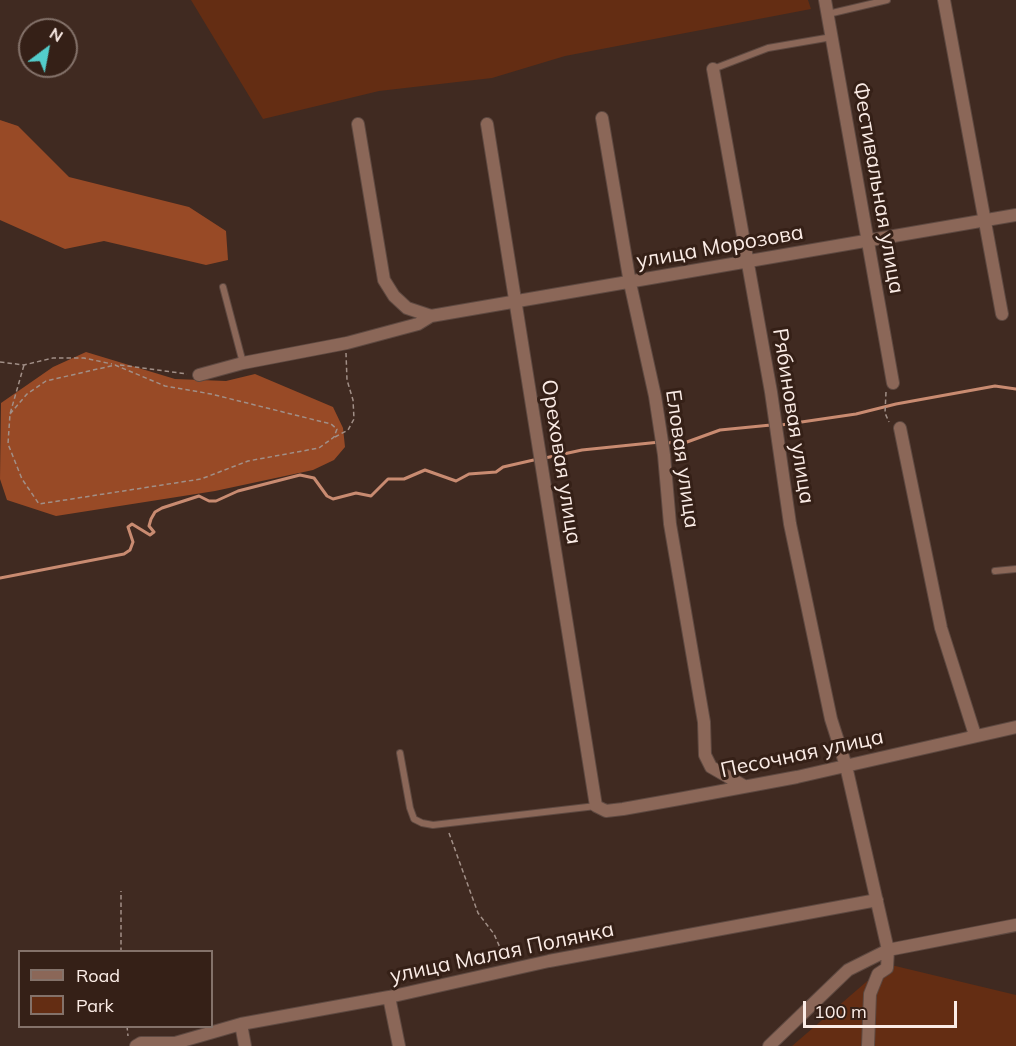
<!DOCTYPE html>
<meta charset="utf-8">
<style>
body{margin:0}
#map{position:relative;width:1016px;height:1046px;overflow:hidden;background:#402a21;font-family:Mulish,sans-serif}
canvas{display:block}
.legend{position:absolute;left:18px;top:950px;width:195px;height:78px;box-sizing:border-box;background:#352017;border:2px solid #84726a;margin:0;padding:8px 10px;list-style:none;font-size:18px;color:#fbece6}
.legend li{display:flex;align-items:center;gap:12px;height:30px}
.legend b{width:30px;border:2px solid #84726a}
.north{position:absolute;left:18px;top:18px;width:60px;height:60px;box-sizing:border-box;background:#352017;border:2px solid #84726a;border-radius:50%;rotate:32deg;font-size:16px;font-weight:700;line-height:24px;text-align:center;color:#fbece6}
.north::after{content:'';display:block;margin:auto;width:21px;height:27px;background:#53cdcb;clip-path:polygon(50% 0,100% 100%,50% 72%,0 100%)}
.scale{position:absolute;left:803px;top:1001px;width:154px;height:27px;box-sizing:border-box;border:3px solid #fbece6;border-top:0;padding-left:8px;font-size:18px;line-height:21px;white-space:nowrap;color:#fbece6;-webkit-text-stroke:4px #352017;paint-order:stroke}
</style>
<div id="map">
<canvas width="1016" height="1046"></canvas>
<ul class="legend">
<li><b style="height:8px;background:#8b6758"></b>Road</li>
<li><b style="height:16px;background:#642d13"></b>Park</li>
</ul>
<div class="north">N</div>
<div class="scale">100 m</div>
</div>
<script>
const ctx = document.querySelector('canvas').getContext('2d');
ctx.lineJoin = 'round';
function paint(path, color) {
  ctx.fillStyle = color;
  ctx.fill(path, 'evenodd');
}
function toPath(rows) {
  const path = new Path2D();
  for (const r of rows) {
    path.moveTo(r[0], r[1]);
    for (let i = 2; i < r.length; i += 2) path.lineTo(r[i], r[i + 1]);
  }
  return path;
}
function strokePath(path, color, width, dash) {
  ctx.strokeStyle = color;
  ctx.lineWidth = width;
  ctx.lineCap = dash ? 'butt' : 'round';
  ctx.setLineDash(dash || []);
  ctx.stroke(path);
}
function label(font, color, halo, rows, align = 'center') {
  ctx.font = font + ' Mulish,sans-serif';
  ctx.lineWidth = 6;
  ctx.setLineDash([]);
  ctx.textBaseline = 'middle';
  ctx.strokeStyle = halo;
  ctx.fillStyle = color;
  for (const [text, x, y, turn = 0] of rows) {
    ctx.save();
    ctx.translate(x, y);
    ctx.rotate((+turn || 0) * Math.PI / 180);
    ctx.textAlign = isNaN(turn) ? turn : align;
    if (halo) ctx.strokeText(text, 0, 0);
    ctx.fillText(text, 0, 0);
    ctx.restore();
  }
}
paint(toPath([
 [191,0,808,0,811,9,565,56,492,78,379,91,263,119],
 [887,964,1016,995,1016,1046,792,1046]
]), '#642d13');
paint(toPath([
 [0,120,18,126,69,177,189,207,226,231,228,260,206,265,104,241,65,249,0,220],
 [86,352,175,379,226,381,255,374,333,407,343,428,345,447,334,460,313,470,215,491,56,516,7,500,0,479,1,403,53,367]
]), '#984a26');
strokePath(toPath([
 [781,425,856,414,896,404,995,386,1016,389],
 [666,443,687,442,720,430,771,425],
 [545,458,582,450,660,442],
 [0,578,124,554,130,550,133,542,128,527,132,524,150,535,154,532,149,526,151,519,155,512,162,508,199,496,209,501,216,501,238,491,300,475,314,478,327,496,333,499,356,493,371,496,388,479,404,479,425,470,456,481,469,474,496,472,503,467,538,459]
]), '#c98b71', 3);
const lane = toPath([
 [828,14,887,0],
 [713,69,768,48,832,37],
 [223,287,243,363],
 [995,571,1016,569],
 [400,753,410,808,414,819,422,823,433,825,596,806]
]);
const street = toPath([
 [825,0,893,383],
 [944,0,1002,314],
 [713,69,771,392,790,524,831,719,846,766,888,950,887,968,878,974,870,994,868,1046],
 [602,118,630,283,655,396,664,455,670,524,704,722,705,755,711,767,744,786],
 [358,124,384,280,394,296,407,308,431,316],
 [487,124,596,806,606,811,623,809,679,799,797,777,1016,727],
 [199,375,243,363,347,343,418,324,431,316,1016,215],
 [900,428,941,628,975,735],
 [389,997,399,1046],
 [241,1024,245,1046],
 [136,1046,141,1043,175,1043,241,1024,389,997,549,961,877,900],
 [769,1046,848,970,888,950,1016,925]
]);
strokePath(lane, '#5e4941', 8);
strokePath(street, '#5e4941', 14);
strokePath(toPath([
 [0,362,24,365,53,358,84,358,112,364],
 [120,365,187,374],
 [886,392,885,413,889,422],
 [10,414,27,394,46,381,115,365,165,386,211,394,331,424,337,429,334,437,319,448,248,461,201,479,39,504,22,479,8,444,10,414,24,365],
 [335,437,348,430,354,419,353,400,347,380,346,353],
 [449,833,478,913,494,934,505,959],
 [121,952,121,891],
 [127,1026,128,1036]
]), '#a18f87', 1.5, [4.5, 3]);
strokePath(lane, '#8b6758', 6);
strokePath(street, '#8b6758', 12);
label('21px', '#fbece6', '#352017', [
 ["Фестивальная улица",878,188,80],
 ["улица Морозова",720,247,-10],
 ["Рябиновая улица",793,416,81],
 ["Еловая улица",682,459,82],
 ["Ореховая улица",561,462,81],
 ["Песочная улица",802,754,-12],
 ["улица Малая Полянка",502,953,-12]
]);
</script>
